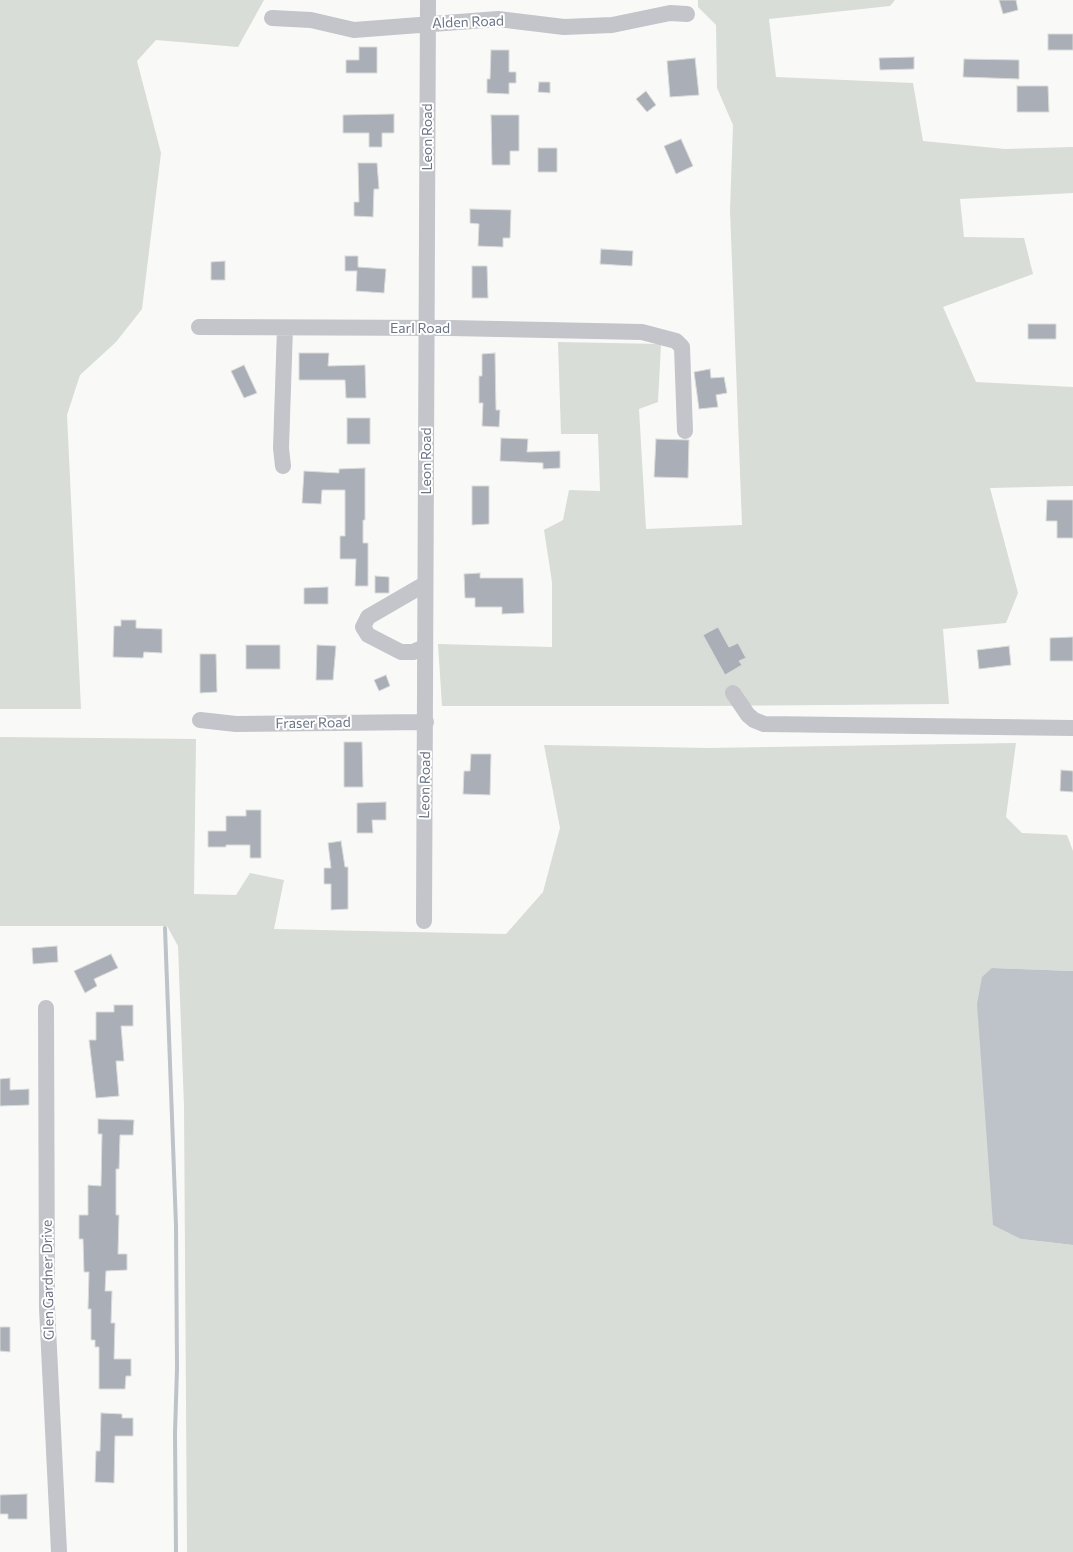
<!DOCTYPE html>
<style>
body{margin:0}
canvas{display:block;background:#f9f9f7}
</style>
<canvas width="1073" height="1552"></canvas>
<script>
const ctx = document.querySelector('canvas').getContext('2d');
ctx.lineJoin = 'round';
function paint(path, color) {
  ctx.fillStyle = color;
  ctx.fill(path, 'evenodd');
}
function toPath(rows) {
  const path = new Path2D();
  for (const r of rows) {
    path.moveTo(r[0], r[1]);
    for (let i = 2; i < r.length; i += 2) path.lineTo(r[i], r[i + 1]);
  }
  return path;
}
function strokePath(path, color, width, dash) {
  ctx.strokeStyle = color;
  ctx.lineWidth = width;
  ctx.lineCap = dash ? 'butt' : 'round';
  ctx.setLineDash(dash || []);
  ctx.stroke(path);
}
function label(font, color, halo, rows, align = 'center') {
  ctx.font = font + ' Commissioner,sans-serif';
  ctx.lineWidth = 4;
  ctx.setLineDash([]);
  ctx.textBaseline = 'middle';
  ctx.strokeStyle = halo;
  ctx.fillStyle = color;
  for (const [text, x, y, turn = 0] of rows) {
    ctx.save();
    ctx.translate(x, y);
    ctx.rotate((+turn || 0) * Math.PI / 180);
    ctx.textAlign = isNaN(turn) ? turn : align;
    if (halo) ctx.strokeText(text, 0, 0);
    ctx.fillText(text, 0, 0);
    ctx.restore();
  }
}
paint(toPath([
 [0,0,264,0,238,47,156,40,137,61,161,153,142,309,116,342,80,375,67,415,81,709,0,709],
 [698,0,895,0,890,6,769,19,776,77,913,83,923,141,1005,149,1073,147,1073,193,960,199,964,237,1024,238,1033,274,943,307,976,382,1073,387,1073,486,990,488,1018,593,1006,623,943,629,949,704,704,706,442,706,438,644,552,647,552,582,544,530,563,520,569,490,600,491,598,434,561,434,558,342,661,344,658,402,639,409,646,529,742,525,730,210,733,125,717,88,716,25,698,7],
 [0,737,196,739,194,894,236,895,250,873,284,880,274,929,506,934,543,892,560,828,544,745,708,748,1016,743,1006,817,1022,833,1067,835,1073,851,1073,971,992,968,1021,1239,1073,1245,1073,1552,187,1552,184,1106,178,946,167,926,0,926]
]), '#d8ddd7');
paint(toPath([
 [992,968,1073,971,1073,1245,1021,1239,993,1225,977,1004,982,977]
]), '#bdc3c9');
strokePath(toPath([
 [165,928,176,1226,177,1368,175,1433,176,1552]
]), '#bdc3c9', 4);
const building = toPath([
 [999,0,1016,0,1018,10,1003,14,999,0],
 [1048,34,1073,34,1073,50,1048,50,1048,34],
 [359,47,377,47,377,73,346,73,346,60,359,60,359,47],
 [491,50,509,50,509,72,516,72,516,83,509,83,509,94,487,93,487,79,490,79,491,50],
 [914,57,914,69,880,70,879,58,914,57],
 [695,58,699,95,670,97,667,61,695,58],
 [964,59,1019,60,1019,79,963,77,964,59],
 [539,82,550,82,550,93,538,92,539,82],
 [1017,86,1048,86,1049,112,1017,112,1017,86],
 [646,91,656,105,647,112,636,99,646,91],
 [394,114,394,133,382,133,382,147,369,147,369,133,343,133,343,115,394,114],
 [491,115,519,115,519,151,510,151,510,165,492,165,491,115],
 [681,139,693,166,676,174,664,146,681,139],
 [538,148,557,148,557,172,538,172,538,148],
 [358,163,377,163,379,189,374,189,373,217,354,216,354,202,359,202,358,163],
 [470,209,511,210,510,238,503,238,503,247,478,246,479,224,470,223,470,209],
 [601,249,633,251,632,266,600,264,601,249],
 [345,256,358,256,358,267,386,269,384,293,356,291,357,271,345,271,345,256],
 [225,261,225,280,211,280,211,262,225,261],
 [472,266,487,266,488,298,472,298,472,266],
 [1028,324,1056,324,1056,339,1028,339,1028,324],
 [299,353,329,353,328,366,365,365,366,398,346,398,345,380,299,380,299,353],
 [495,353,496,410,500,410,499,427,482,426,483,403,479,403,479,376,482,376,482,354,495,353],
 [244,365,257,393,244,398,231,371,244,365],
 [710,369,711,378,724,377,727,393,716,395,718,407,699,409,694,372,710,369],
 [347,418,370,418,370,444,347,444,347,418],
 [501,438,528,439,527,452,560,451,560,468,543,469,543,463,500,461,501,438],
 [656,439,689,440,688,478,654,477,656,439],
 [365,468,365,520,363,520,363,543,368,543,368,586,355,586,356,559,340,559,340,536,345,536,345,490,322,490,321,504,302,503,304,471,339,473,339,469,365,468],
 [472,486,489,486,489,524,472,525,472,486],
 [1047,500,1073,500,1073,538,1057,538,1057,521,1046,521,1047,500],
 [480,573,480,578,523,578,524,613,502,614,502,607,475,607,475,598,465,598,464,574,480,573],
 [375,576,389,577,389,593,375,593,375,576],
 [328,587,328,604,304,604,304,588,328,587],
 [121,620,136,620,136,628,162,629,162,653,144,652,143,658,113,657,114,626,121,626,121,620],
 [718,627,729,647,738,643,746,658,739,661,742,665,725,675,703,635,718,627],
 [1073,637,1073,661,1050,661,1050,638,1073,637],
 [246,645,280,645,280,669,246,669,246,645],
 [317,645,336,646,333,680,316,680,317,645],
 [1009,646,1011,665,979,669,977,650,1009,646],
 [200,654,216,654,217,692,200,693,200,654],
 [386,675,390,686,379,691,374,680,386,675],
 [344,742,362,742,363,787,344,787,344,742],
 [471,754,491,754,490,795,463,794,464,771,470,771,471,754],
 [1061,770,1073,771,1073,792,1060,791,1061,770],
 [386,802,386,820,372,820,373,833,357,833,357,803,386,802],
 [246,810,261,810,261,858,250,858,250,845,226,845,226,847,208,847,208,831,226,831,226,816,246,816,246,810],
 [341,841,345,867,348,867,348,909,331,910,331,884,324,884,324,868,331,868,328,843,341,841],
 [57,946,58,962,33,964,32,948,57,946],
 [111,954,118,968,94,979,97,986,85,993,74,971,111,954],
 [114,1005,133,1005,133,1026,121,1026,124,1061,116,1061,119,1096,96,1098,89,1040,96,1040,96,1012,114,1012,114,1005],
 [10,1078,10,1090,29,1089,29,1105,0,1106,0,1079,10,1078],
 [98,1119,134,1120,133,1135,120,1135,119,1169,116,1169,116,1215,119,1215,118,1254,127,1254,127,1270,106,1271,105,1291,112,1291,111,1323,115,1323,114,1359,131,1359,131,1376,126,1376,125,1389,99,1389,99,1347,95,1347,95,1340,91,1340,91,1309,88,1309,89,1272,84,1272,83,1239,79,1239,79,1215,88,1215,88,1185,101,1186,102,1134,98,1134,98,1119],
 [0,1327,10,1327,10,1352,0,1351,0,1327],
 [101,1413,122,1414,122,1418,133,1418,133,1436,115,1436,114,1483,95,1482,96,1451,100,1451,101,1413],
 [27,1494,27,1519,8,1519,8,1514,0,1514,0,1495,27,1494]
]);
paint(building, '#aaafb7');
strokePath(building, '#dadbd9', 1);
strokePath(toPath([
 [272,18,311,20,354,30,498,19,564,27,612,25,670,13,687,14],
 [199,327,450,328,642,332,676,341,682,347,685,431],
 [283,466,281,448,285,328],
 [425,647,413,652,401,652,368,635,363,627,368,617,425,584],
 [733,693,748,715,754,720,764,724,1073,728],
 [200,720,236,724,426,722],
 [424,921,428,0],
 [46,1008,47,1308,59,1552]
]), '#c3c5ca', 16);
label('14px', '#6b7485', '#fff', [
 ["Alden Road",468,22,-2],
 ["Leon Road",427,137,-90],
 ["Earl Road",420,328],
 ["Leon Road",426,461,-90],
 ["Fraser Road",313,723,-1],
 ["Leon Road",425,785,-89],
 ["Glen Gardner Drive",48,1280,-91]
]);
</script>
